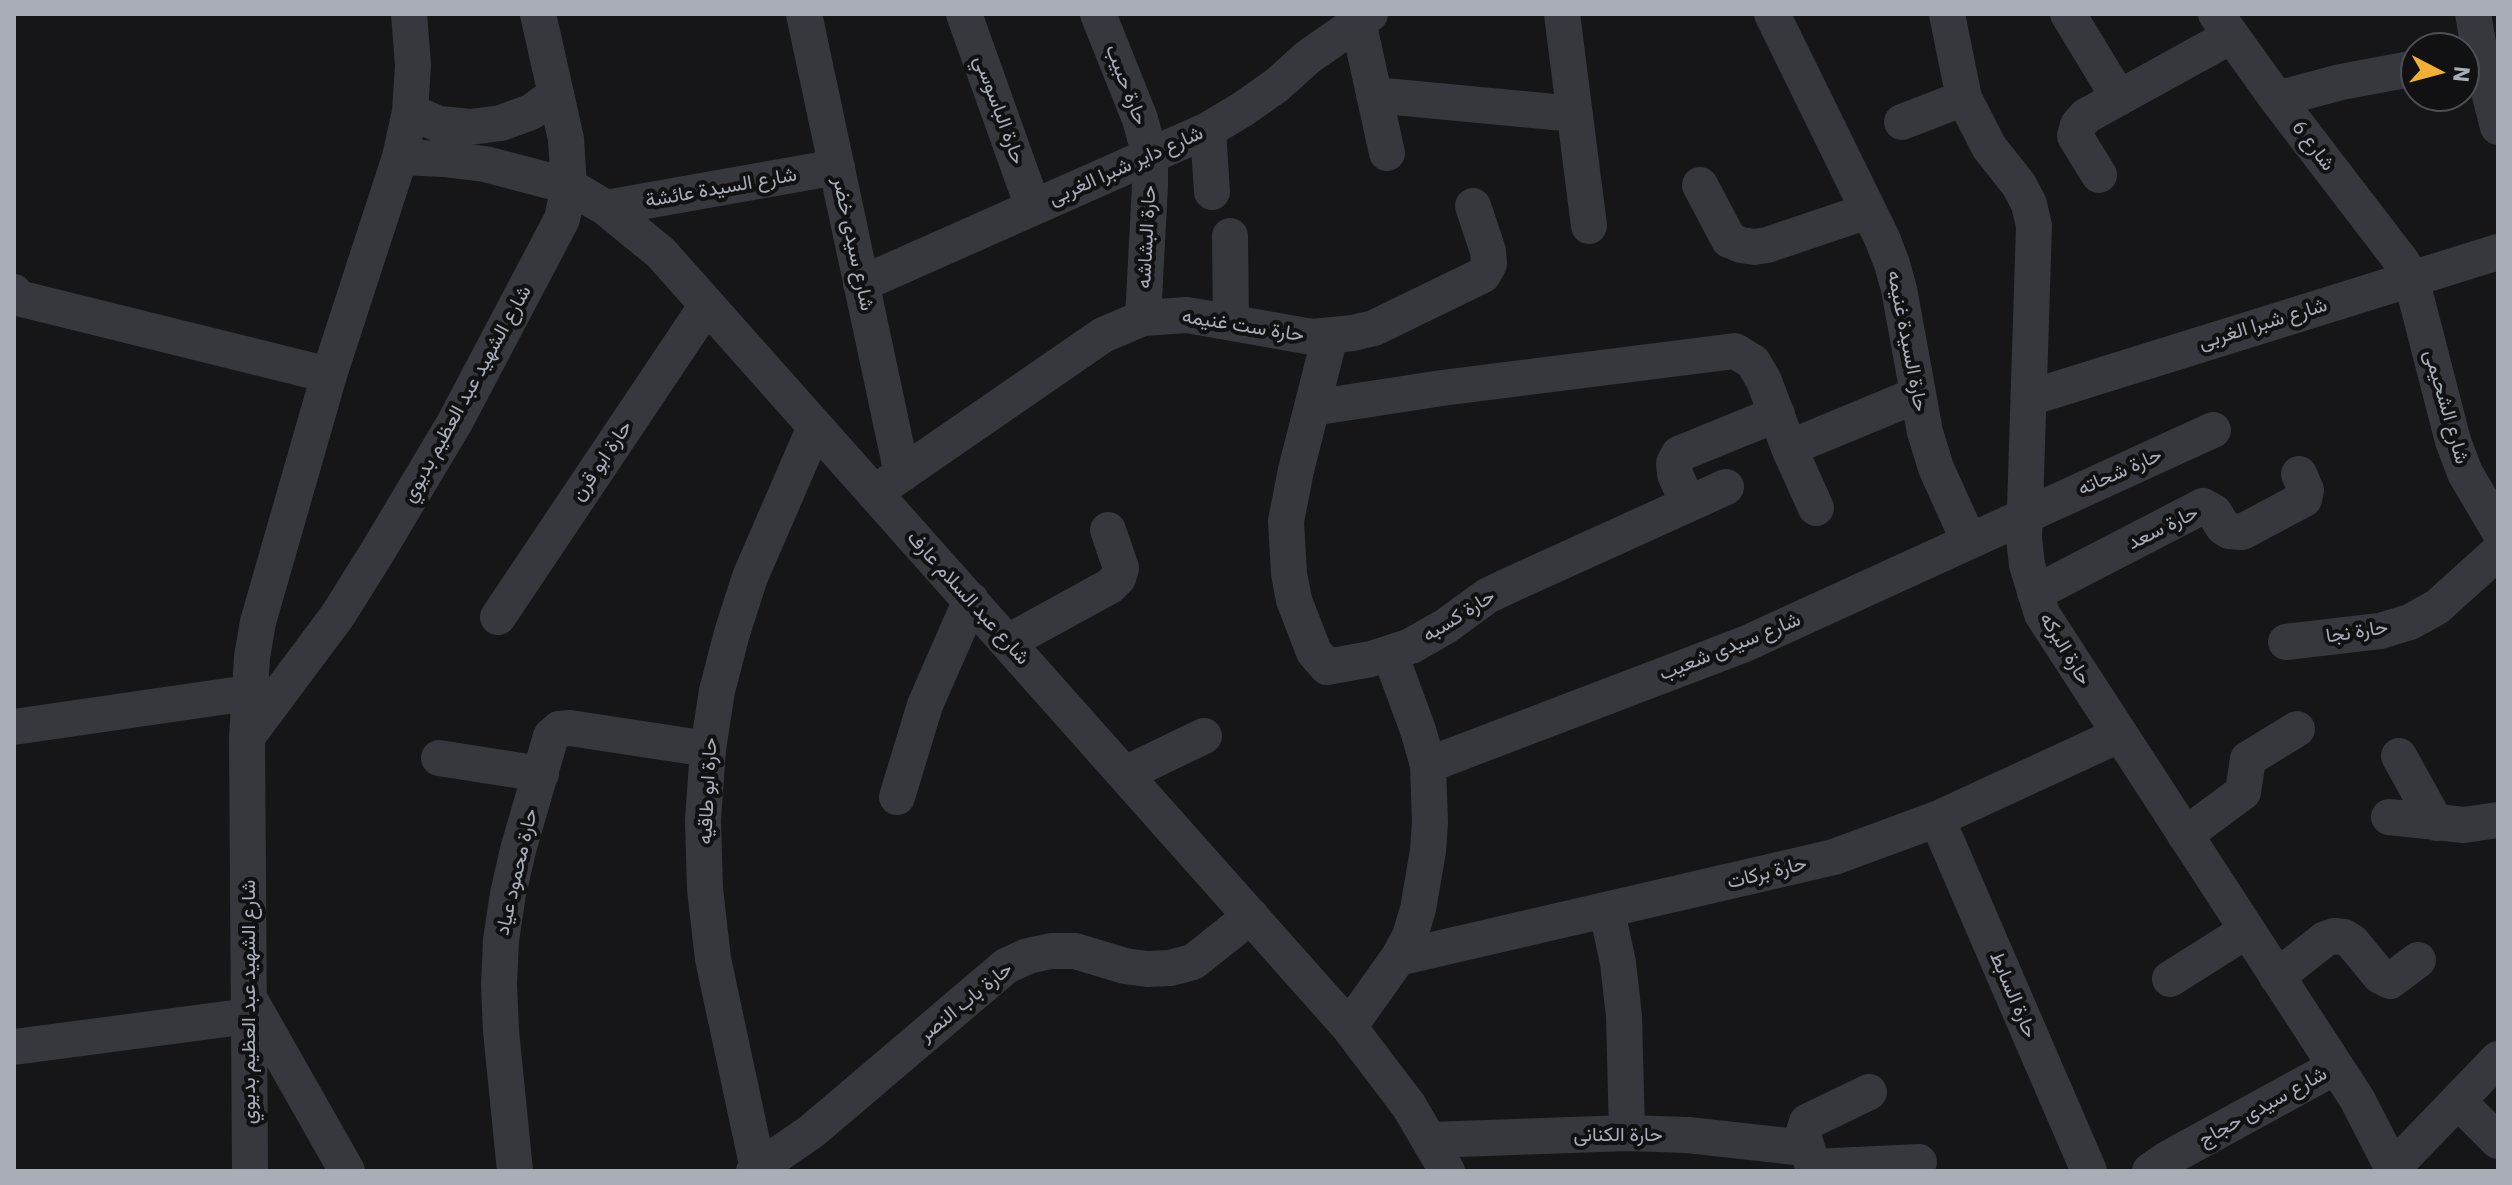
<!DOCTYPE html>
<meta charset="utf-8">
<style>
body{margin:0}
#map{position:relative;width:2512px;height:1185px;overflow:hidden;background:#161618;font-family:"IBM Plex Sans",sans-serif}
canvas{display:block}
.frame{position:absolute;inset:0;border:16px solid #a8adb8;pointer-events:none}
.north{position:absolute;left:2400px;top:32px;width:80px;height:80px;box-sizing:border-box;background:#111113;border:2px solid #4d4f55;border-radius:50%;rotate:96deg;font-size:22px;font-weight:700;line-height:32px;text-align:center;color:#a8adb8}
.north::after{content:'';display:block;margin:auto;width:28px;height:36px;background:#f2b134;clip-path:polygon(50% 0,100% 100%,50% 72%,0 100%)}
</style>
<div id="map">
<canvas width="2512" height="1185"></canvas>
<div class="frame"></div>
<div class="north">N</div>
</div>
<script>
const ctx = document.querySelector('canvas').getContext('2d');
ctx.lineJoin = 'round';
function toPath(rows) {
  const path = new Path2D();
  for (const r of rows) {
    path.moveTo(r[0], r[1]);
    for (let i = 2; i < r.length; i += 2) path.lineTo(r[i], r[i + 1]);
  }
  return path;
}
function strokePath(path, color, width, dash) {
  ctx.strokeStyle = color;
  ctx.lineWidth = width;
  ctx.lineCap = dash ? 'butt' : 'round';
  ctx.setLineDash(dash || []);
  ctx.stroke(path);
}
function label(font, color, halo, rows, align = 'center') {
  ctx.font = font + ' "IBM Plex Sans",Vazirmatn,sans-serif';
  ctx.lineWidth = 8;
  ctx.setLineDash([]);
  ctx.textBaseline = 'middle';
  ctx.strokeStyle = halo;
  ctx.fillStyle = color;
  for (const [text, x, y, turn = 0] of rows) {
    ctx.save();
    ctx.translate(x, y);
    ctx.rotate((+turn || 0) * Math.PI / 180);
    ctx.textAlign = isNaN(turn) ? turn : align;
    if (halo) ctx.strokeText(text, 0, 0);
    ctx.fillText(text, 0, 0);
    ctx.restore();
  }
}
strokePath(toPath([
 [804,14,902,474],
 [964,14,1033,207],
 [1098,14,1140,119,1150,156,1150,186,1143,318],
 [1562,14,1589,226],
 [1772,14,1882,238,1892,264,1899,289,1925,432,1936,468,1969,541],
 [1947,14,1964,98,1989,147,2019,185,2029,204,2034,226,2024,539,2027,565,2042,614,2357,1099,2394,1171],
 [2068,14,2119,98],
 [2216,14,2277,99,2402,262,2411,278,2453,441,2465,473,2498,529],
 [2473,14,2481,60,2498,127],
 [1358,21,1387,153],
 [1374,95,1575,114],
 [2277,99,2341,82,2416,68],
 [410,112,439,124,470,127,501,123,531,112,556,94],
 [1902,122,1964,98],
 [1208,130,1212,192],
 [400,157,443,159,485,164,569,186,606,208,661,253,1349,1027,1409,1106,1447,1171],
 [2099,175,2075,136,2078,125,2086,116,2231,36],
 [1700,185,1729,240,1741,245,1754,247,1767,245,1868,211],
 [606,208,837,167],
 [1230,236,1231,321],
 [861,284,1208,130,1243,109,1277,85,1308,57,1370,14],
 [14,292,14,297,329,375],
 [1330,336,1296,470,1286,521,1289,574,1294,600,1314,652,1327,667,1371,659,1411,646,1446,626,1487,596,1510,585,1726,487],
 [2029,398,2498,252],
 [1312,408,1442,388,1735,351,1753,362,1764,381,1789,448,1816,508],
 [1789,448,1917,395],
 [874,493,1103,335,1143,318,1187,315,1312,337,1353,333,1374,328,1483,275,1489,264,1488,251,1473,206],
 [1688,504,1675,474,1674,463,1679,454,1777,414],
 [2035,593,2203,506,2214,512,2223,527,2229,531,2242,532,2304,499,2306,490,2299,474],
 [498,617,707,305],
 [1008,642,1110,586,1118,578,1121,568,1108,530],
 [2286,642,2380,631,2410,622,2437,607,2498,552],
 [14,727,248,693],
 [247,737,338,615,378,551,455,422,562,219,569,186,566,139,538,14],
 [2399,756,2436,823],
 [439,758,541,774],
 [1428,765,1745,644,2213,430],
 [1125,774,1204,736],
 [897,797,925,705,971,600],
 [2389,817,2464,825,2498,820],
 [1937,819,2089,1171],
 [2185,835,2243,792,2248,759,2297,729],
 [1607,911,1618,963,1624,1016,1627,1133],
 [1398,958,1834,857,1937,819,2119,735],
 [2277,977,2325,939,2334,936,2344,937,2352,942,2380,976,2390,981,2418,960],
 [2170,979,2246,931],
 [250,1000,347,1171],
 [1349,1027,1398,958,1410,936,1418,909,1428,851,1430,822,1428,765,1418,730,1390,654],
 [14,1047,249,1016],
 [2458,1101,2498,1141],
 [1430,1140,1627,1133,1688,1135,1805,1148],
 [1813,1167,1919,1162],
 [2393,1168,2498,1059],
 [758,1169,713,959,705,889,703,820,708,749,717,691,732,633,750,577,815,427],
 [1814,1170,1803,1135,1807,1122,1869,1092],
 [250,1171,247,737,252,657,258,622,329,375,400,157,410,112,413,65,409,14],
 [515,1171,501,1031,499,985,501,940,508,894,518,850,551,736,559,729,570,728,708,749],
 [754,1171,812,1131,1006,966,1028,956,1051,951,1075,951,1125,966,1147,969,1170,968,1193,962,1251,916],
 [2150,1171,2167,1159,2335,1067]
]), '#37383d', 36);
label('20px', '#a8adb8', '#111113', [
 ["حارة حبيب",1126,85,69],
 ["حارة الباسوسي",999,110,70],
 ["شارع 6",2313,146,53],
 ["شارع داير شبرا الغربى",1126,166,-24],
 ["شارع السيدة عائشة",721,188,-10],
 ["حارة البشاشه",1147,237,-87],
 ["شارع سيدى خضر",853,244,78],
 ["شارع شبرا الغربى",2263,324,-17],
 ["حارة ست غنيمه",1243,326,9],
 ["حارة السيدة غنيمه",1907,341,79],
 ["شارع الشهيد عبد العظيم بديوي",467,394,-61],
 ["شارع الشحيمى",2446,407,74],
 ["حارة ابو قرن",602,461,-56],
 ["حارة شحاته",2120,472,-24],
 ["حارة سعد",2163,528,-26],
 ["شارع عبد السلام عارف",968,598,48],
 ["حارة كسبه",1459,616,-32],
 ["حارة نجا",2357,632,-9],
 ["شارع سيدى شعيب",1730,647,-22],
 ["حارة البركه",2065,649,59],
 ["حارة ابو طاقيه",708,791,-87],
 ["حارة محمود عياد",517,872,-77],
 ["حارة بركات",1767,873,-14],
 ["حارة السابط",2013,995,67],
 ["شارع الشهيد عبد العظيم بديوي",249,1002,-90],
 ["حارة باب النصر",966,1002,-39],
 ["شارع سيدى حجاج",2263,1107,-29],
 ["حارة الكنانى",1618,1135]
]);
</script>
